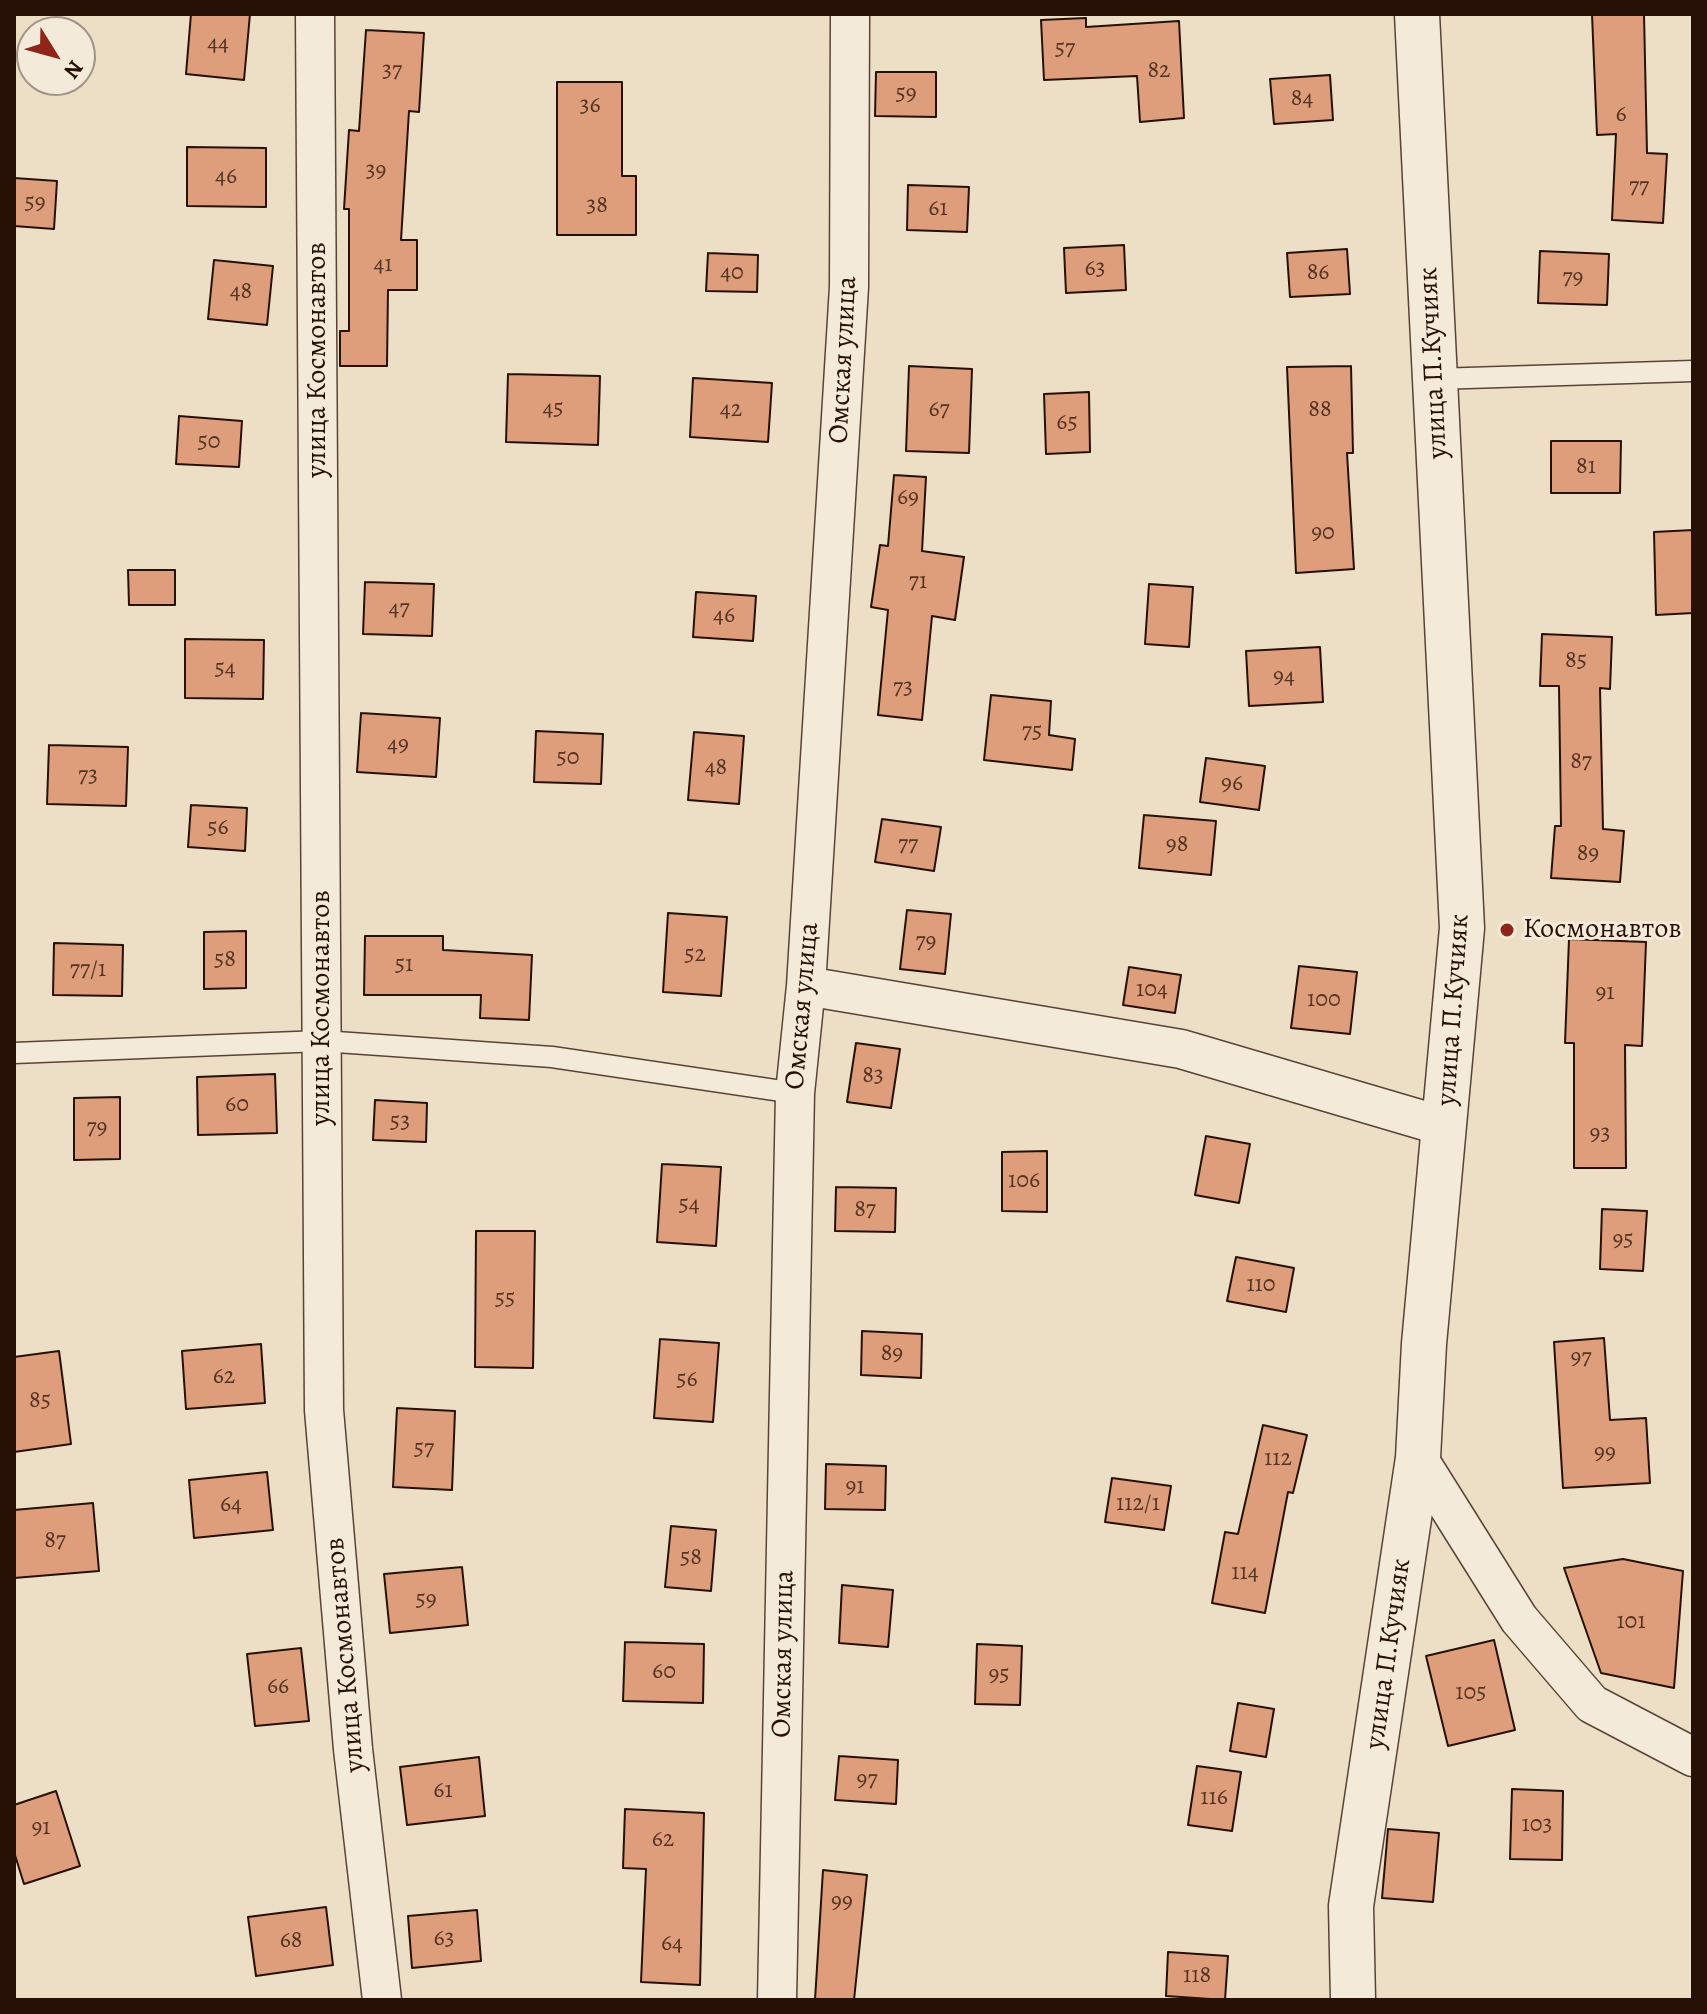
<!DOCTYPE html>
<meta charset="utf-8">
<style>
body{margin:0}
#map{position:relative;width:1707px;height:2014px;overflow:hidden;background:#eddec6;font-family:Alegreya,serif}
canvas{display:block}
.frame{position:absolute;inset:0;border:16px solid #271006;pointer-events:none}
.north{position:absolute;left:16px;top:16px;width:80px;height:80px;box-sizing:border-box;background:#f3eada;border:2px solid #a19385;border-radius:50%;rotate:127deg;font-size:22px;font-weight:700;line-height:32px;text-align:center;color:#271006}
.north::after{content:'';display:block;margin:auto;width:28px;height:36px;background:#8f2418;clip-path:polygon(50% 0,100% 100%,50% 72%,0 100%)}
</style>
<div id="map">
<canvas width="1707" height="2014"></canvas>
<div class="frame"></div>
<div class="north">N</div>
</div>
<script>
const ctx = document.querySelector('canvas').getContext('2d');
ctx.lineJoin = 'round';
function paint(path, color) {
  ctx.fillStyle = color;
  ctx.fill(path, 'evenodd');
}
function toPath(rows) {
  const path = new Path2D();
  for (const r of rows) {
    path.moveTo(r[0], r[1]);
    for (let i = 2; i < r.length; i += 2) path.lineTo(r[i], r[i + 1]);
  }
  return path;
}
function strokePath(path, color, width, dash) {
  ctx.strokeStyle = color;
  ctx.lineWidth = width;
  ctx.lineCap = dash ? 'butt' : 'round';
  ctx.setLineDash(dash || []);
  ctx.stroke(path);
}
function label(font, color, halo, rows, align = 'center') {
  ctx.font = font + ' Alegreya,serif';
  ctx.lineWidth = 6;
  ctx.setLineDash([]);
  ctx.textBaseline = 'middle';
  ctx.strokeStyle = halo;
  ctx.fillStyle = color;
  for (const [text, x, y, turn = 0] of rows) {
    ctx.save();
    ctx.translate(x, y);
    ctx.rotate((+turn || 0) * Math.PI / 180);
    ctx.textAlign = isNaN(turn) ? turn : align;
    if (halo) ctx.strokeText(text, 0, 0);
    ctx.fillText(text, 0, 0);
    ctx.restore();
  }
}
const building = toPath([
 [191,14,250,14,244,80,186,74,191,14],
 [1592,14,1644,14,1647,153,1667,154,1663,223,1612,220,1616,134,1597,135,1592,14],
 [1086,18,1086,27,1179,21,1184,118,1140,122,1137,76,1044,80,1041,20,1086,18],
 [366,30,424,33,419,112,409,111,401,240,417,240,417,290,388,290,387,366,340,366,340,331,349,331,349,209,344,209,349,130,359,131,366,30],
 [876,72,936,72,936,117,875,116,876,72],
 [1330,75,1333,120,1274,124,1270,79,1330,75],
 [557,82,622,82,622,176,636,176,636,235,557,235,557,82],
 [187,147,266,148,266,207,187,206,187,147],
 [14,178,57,181,54,229,14,226,14,178],
 [908,185,969,187,967,232,907,230,908,185],
 [1124,245,1126,290,1066,293,1064,248,1124,245],
 [1347,249,1350,294,1290,297,1287,253,1347,249],
 [1540,251,1609,254,1607,305,1538,303,1540,251],
 [708,253,758,255,757,292,706,291,708,253],
 [214,260,273,266,267,325,208,319,214,260],
 [909,366,972,369,969,453,906,451,909,366],
 [1351,366,1353,453,1347,453,1354,569,1296,573,1287,367,1351,366],
 [508,374,600,376,598,445,506,442,508,374],
 [693,378,772,383,768,442,690,437,693,378],
 [1089,392,1090,452,1046,454,1044,394,1089,392],
 [179,416,242,421,239,467,176,464,179,416],
 [1551,441,1621,441,1620,493,1551,493,1551,441],
 [894,475,926,477,922,551,964,557,955,620,932,616,922,720,878,715,888,610,871,607,880,545,888,546,894,475],
 [1693,530,1693,613,1656,615,1654,532,1693,530],
 [128,570,175,570,175,605,129,605,128,570],
 [365,582,434,584,432,636,363,634,365,582],
 [1149,584,1193,587,1189,647,1145,644,1149,584],
 [696,592,756,596,753,641,693,637,696,592],
 [1542,634,1612,637,1610,689,1600,688,1603,829,1624,831,1620,882,1551,878,1555,826,1561,826,1559,686,1540,686,1542,634],
 [185,639,264,640,263,699,185,698,185,639],
 [1320,647,1323,702,1249,706,1246,651,1320,647],
 [991,695,1051,701,1049,735,1075,739,1072,770,984,760,991,695],
 [361,713,440,718,436,777,357,772,361,713],
 [536,731,603,734,601,784,534,782,536,731],
 [694,732,744,736,739,804,688,800,694,732],
 [49,745,128,747,126,806,47,804,49,745],
 [1206,758,1265,766,1259,810,1200,802,1206,758],
 [191,805,247,808,245,851,188,847,191,805],
 [1144,815,1216,821,1211,875,1139,868,1144,815],
 [882,819,941,827,934,871,875,862,882,819],
 [907,910,951,914,945,974,900,969,907,910],
 [668,913,727,917,721,996,663,992,668,913],
 [246,931,246,988,204,989,204,932,246,931],
 [365,936,443,936,443,950,532,955,529,1020,480,1018,481,995,364,995,365,936],
 [1569,939,1646,942,1642,1046,1625,1045,1626,1168,1574,1168,1574,1043,1565,1043,1569,939],
 [54,943,123,945,122,996,53,995,54,943],
 [1299,966,1357,972,1350,1034,1291,1028,1299,966],
 [1129,967,1181,975,1175,1013,1123,1005,1129,967],
 [856,1043,900,1049,891,1108,847,1102,856,1043],
 [275,1074,277,1133,198,1135,197,1077,275,1074],
 [120,1097,120,1159,74,1160,74,1098,120,1097],
 [375,1100,427,1103,426,1142,373,1140,375,1100],
 [1206,1136,1250,1144,1239,1203,1195,1195,1206,1136],
 [1047,1151,1047,1212,1002,1211,1002,1152,1047,1151],
 [662,1164,721,1167,716,1246,657,1242,662,1164],
 [836,1187,896,1188,895,1232,835,1231,836,1187],
 [1602,1209,1647,1211,1643,1271,1600,1269,1602,1209],
 [476,1231,535,1231,533,1368,475,1367,476,1231],
 [1236,1257,1294,1268,1286,1312,1227,1301,1236,1257],
 [862,1331,922,1334,921,1378,861,1375,862,1331],
 [1604,1338,1610,1420,1646,1418,1650,1483,1563,1488,1554,1342,1604,1338],
 [660,1339,719,1343,713,1422,654,1418,660,1339],
 [261,1344,265,1403,186,1409,182,1351,261,1344],
 [59,1351,71,1444,14,1452,14,1357,59,1351],
 [397,1408,455,1411,452,1490,393,1487,397,1408],
 [1263,1425,1307,1435,1293,1493,1288,1492,1265,1613,1212,1603,1225,1532,1238,1534,1263,1425],
 [826,1464,886,1466,885,1510,825,1509,826,1464],
 [267,1472,273,1530,194,1538,189,1480,267,1472],
 [1112,1478,1171,1486,1164,1530,1105,1522,1112,1478],
 [93,1503,99,1571,14,1578,14,1510,93,1503],
 [671,1526,716,1530,711,1591,665,1587,671,1526],
 [1623,1559,1683,1571,1674,1688,1601,1673,1564,1568,1623,1559],
 [462,1567,468,1625,390,1633,384,1574,462,1567],
 [842,1585,893,1590,888,1647,839,1643,842,1585],
 [1494,1640,1515,1730,1448,1746,1426,1656,1494,1640],
 [625,1642,704,1644,703,1703,623,1701,625,1642],
 [977,1644,1022,1646,1020,1705,975,1704,977,1644],
 [301,1648,309,1721,255,1726,247,1654,301,1648],
 [1238,1703,1274,1709,1266,1757,1230,1751,1238,1703],
 [839,1756,898,1760,896,1804,835,1800,839,1756],
 [479,1757,485,1816,407,1825,400,1767,479,1757],
 [1197,1766,1241,1772,1232,1831,1188,1825,1197,1766],
 [1512,1789,1563,1791,1562,1860,1510,1859,1512,1789],
 [56,1791,80,1866,24,1884,14,1852,14,1805,56,1791],
 [625,1809,704,1813,700,1985,641,1982,646,1869,623,1868,625,1809],
 [1388,1829,1439,1833,1433,1902,1382,1898,1388,1829],
 [823,1870,867,1875,854,2000,815,2000,823,1870],
 [326,1907,333,1965,256,1976,248,1917,326,1907],
 [477,1910,481,1961,412,1968,408,1916,477,1910],
 [1168,1952,1228,1956,1225,2000,1166,1996,1168,1952]
]);
paint(building, '#df9e7b');
strokePath(building, '#271006', 2);
const service = toPath([
 [1435,379,1693,371],
 [14,1053,322,1041,552,1057,795,1093]
]);
const minor = toPath([
 [315,14,324,1410,353,1749,382,2000],
 [806,986,1181,1049,1446,1127],
 [1418,1458,1519,1619,1592,1704,1693,1757],
 [777,2000,795,1093,806,986,849,287,850,14]
]);
const tertiary = toPath([
 [1353,2000,1351,1906,1418,1458,1424,1344,1462,928,1417,14]
]);
strokePath(service, '#584436', 23);
strokePath(minor, '#584436', 41);
strokePath(tertiary, '#584436', 47);
strokePath(service, '#f3eada', 20);
strokePath(minor, '#f3eada', 38);
strokePath(tertiary, '#f3eada', 44);
for (const [x, y, r, color] of [
 [1507,930,8,"#8f2418"]
]) {
  const dot = new Path2D();
  dot.arc(x, y, r, 0, 2 * Math.PI);
  ctx.fillStyle = color;
  ctx.fill(dot);
  strokePath(dot, '#f3eada', 3);
}
label('24px', '#553423', null, [
 ["44",218,44],
 ["57",1065,49],
 ["37",392,71],
 ["82",1159,71],
 ["59",906,94],
 ["84",1302,99],
 ["36",590,106],
 ["6",1621,115],
 ["39",376,171],
 ["46",226,177],
 ["77",1639,187],
 ["59",35,203],
 ["38",597,206],
 ["61",938,209],
 ["41",383,265],
 ["63",1095,269],
 ["40",732,273],
 ["86",1318,273],
 ["79",1573,278],
 ["48",241,292],
 ["45",553,409],
 ["42",731,410],
 ["67",939,410],
 ["88",1320,410],
 ["65",1067,423],
 ["50",209,442],
 ["81",1586,467],
 ["69",908,498],
 ["90",1323,533],
 ["71",918,582],
 ["47",399,609],
 ["46",724,616],
 ["85",1576,661],
 ["54",225,669],
 ["94",1284,677],
 ["73",903,688],
 ["75",1032,732],
 ["49",398,745],
 ["50",568,758],
 ["87",1581,762],
 ["48",716,768],
 ["73",88,776],
 ["96",1232,784],
 ["56",218,828],
 ["77",908,845],
 ["98",1177,845],
 ["89",1588,854],
 ["79",926,942],
 ["52",695,955],
 ["58",225,960],
 ["51",404,965],
 ["77/1",88,970],
 ["104",1152,990],
 ["91",1605,993],
 ["100",1324,1000],
 ["83",873,1076],
 ["60",237,1105],
 ["53",400,1122],
 ["79",97,1128],
 ["93",1600,1134],
 ["106",1024,1181],
 ["54",689,1205],
 ["87",865,1210],
 ["95",1623,1240],
 ["110",1261,1285],
 ["55",505,1299],
 ["89",892,1354],
 ["97",1581,1358],
 ["62",224,1377],
 ["56",687,1380],
 ["85",40,1401],
 ["57",424,1449],
 ["99",1605,1453],
 ["112",1278,1459],
 ["91",855,1487],
 ["112/1",1138,1504],
 ["64",231,1505],
 ["87",55,1541],
 ["58",691,1558],
 ["114",1245,1573],
 ["59",426,1600],
 ["101",1631,1622],
 ["60",664,1672],
 ["95",999,1675],
 ["66",278,1687],
 ["105",1471,1693],
 ["97",867,1780],
 ["61",443,1791],
 ["116",1214,1798],
 ["103",1537,1825],
 ["91",41,1828],
 ["62",663,1840],
 ["99",842,1902],
 ["63",444,1939],
 ["68",291,1941],
 ["64",672,1944],
 ["118",1197,1976]
]);
label('28px', '#271006', '#f3eada', [
 ["улица Космонавтов",318,360,-90],
 ["Омская улица",844,360,-87],
 ["улица П.Кучияк",1434,363,-93],
 ["Омская улица",803,1006,-85],
 ["улица Космонавтов",322,1008,-90],
 ["улица П.Кучияк",1454,1010,-86],
 ["Омская улица",784,1654,-89],
 ["улица П.Кучияк",1389,1654,-82],
 ["улица Космонавтов",346,1655,-95]
]);
label('28px', '#271006', '#f3eada', [
 ["Космонавтов",1523,930]
], 'left');
</script>
